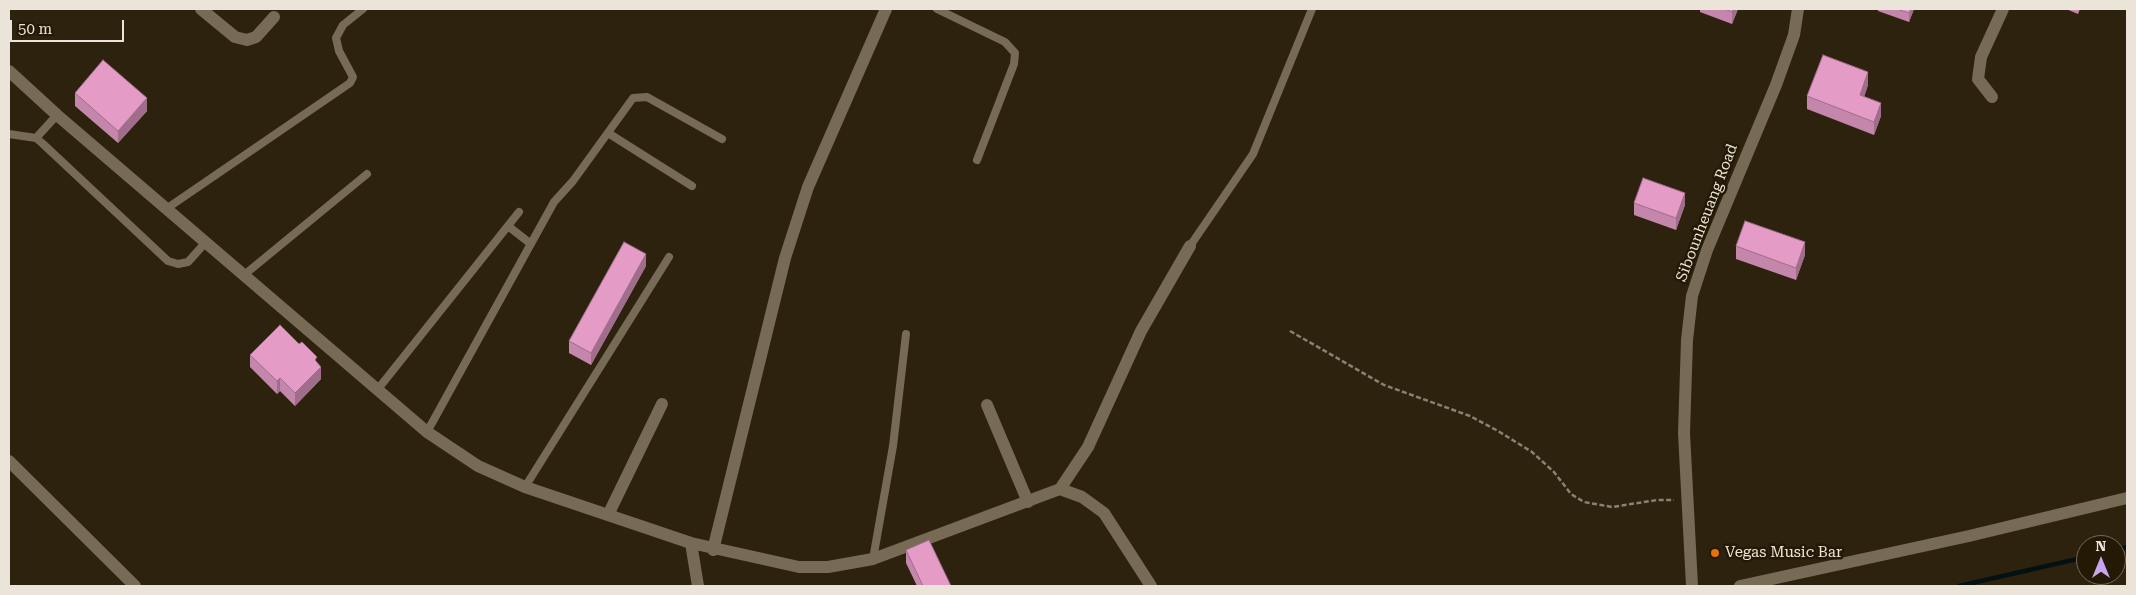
<!DOCTYPE html>
<style>
body{margin:0}
#map{position:relative;width:2136px;height:595px;overflow:hidden;background:#2c220e;font-family:"Roboto Serif",serif}
canvas{display:block}
.frame{position:absolute;inset:0;border:10px solid #ebe4d8;pointer-events:none}
.north{position:absolute;left:2076px;top:535px;width:50px;height:50px;box-sizing:border-box;background:#231905;border:1px solid #736a59;border-radius:50%;rotate:0deg;font-size:14px;font-weight:700;line-height:20px;text-align:center;color:#ebe4d8}
.north::after{content:'';display:block;margin:auto;width:18px;height:22px;background:#c8a5ee;clip-path:polygon(50% 0,100% 100%,50% 72%,0 100%)}
.scale{position:absolute;left:10px;top:20px;width:114px;height:22px;box-sizing:border-box;border:2px solid #ebe4d8;border-top:0;padding-left:6px;font-size:15px;line-height:18px;white-space:nowrap;color:#ebe4d8;-webkit-text-stroke:4px #231905;paint-order:stroke}
</style>
<div id="map">
<canvas width="2136" height="595"></canvas>
<div class="frame"></div>
<div class="north">N</div>
<div class="scale">50 m</div>
</div>
<script>
const ctx = document.querySelector('canvas').getContext('2d');
ctx.lineJoin = 'round';
function toPath(rows) {
  const path = new Path2D();
  for (const r of rows) {
    path.moveTo(r[0], r[1]);
    for (let i = 2; i < r.length; i += 2) path.lineTo(r[i], r[i + 1]);
  }
  return path;
}
function strokePath(path, color, width, dash) {
  ctx.strokeStyle = color;
  ctx.lineWidth = width;
  ctx.lineCap = dash ? 'butt' : 'round';
  ctx.setLineDash(dash || []);
  ctx.stroke(path);
}
function paint(path, color) {
  ctx.fillStyle = color;
  ctx.fill(path, 'evenodd');
}
function label(font, color, halo, rows, align = 'center') {
  ctx.font = font + ' "Roboto Serif",serif';
  ctx.lineWidth = 5;
  ctx.setLineDash([]);
  ctx.textBaseline = 'middle';
  ctx.strokeStyle = halo;
  ctx.fillStyle = color;
  for (const [text, x, y, turn = 0] of rows) {
    ctx.save();
    ctx.translate(x, y);
    ctx.rotate((+turn || 0) * Math.PI / 180);
    ctx.textAlign = isNaN(turn) ? turn : align;
    if (halo) ctx.strokeText(text, 0, 0);
    ctx.fillText(text, 0, 0);
    ctx.restore();
  }
}
strokePath(toPath([
 [2116,550,2127,547],
 [1959,586,2086,557]
]), '#041113', 4.5);
strokePath(toPath([
 [1290,331,1384,385,1470,416,1498,431,1532,452,1554,472,1571,494,1584,502,1612,507,1657,500,1674,500]
]), '#898171', 2.5, [5, 2.5]);
strokePath(toPath([
 [937,9,1005,42,1015,53,1014,64,977,160],
 [608,133,692,186],
 [9,134,36,138,42,143,168,261,178,264,188,262,206,242],
 [36,138,57,115],
 [166,209,350,83,353,77,339,51,336,38,343,25,363,9],
 [508,226,531,244],
 [1190,246,1253,154,1312,9],
 [244,275,367,174],
 [378,389,519,212],
 [427,432,554,202,573,181,633,98,647,97,722,139],
 [525,487,669,257],
 [873,559,893,446,906,334]
]), '#776b55', 8);
strokePath(toPath([
 [201,9,235,37,247,40,256,37,274,17],
 [9,71,57,115,427,432,478,466,525,487,691,543,799,567,828,567,873,559,1060,489,1082,497,1104,513,1151,586],
 [1992,97,1978,79,1981,57,2003,9],
 [987,405,1028,502],
 [9,461,135,586],
 [1060,489,1088,447,1141,331,1190,246],
 [608,515,662,404],
 [691,543,698,586],
 [713,550,785,258,808,187,886,9],
 [1740,586,1969,536,2127,498]
]), '#776b55', 12);
strokePath(toPath([
 [1692,586,1684,433,1687,340,1692,296,1707,250,1776,85,1794,35,1798,9]
]), '#776b55', 12);
paint(toPath([
 [1700,9,1738,9,1732,24,1700,12],
 [1878,9,1914,9,1909,22,1878,11],
 [2066,9,2080,9,2078,14],
 [1868,85,1864,97,1881,116,1874,135,1807,109,1807,96],
 [75,93,147,111,118,143,75,106],
 [1634,203,1685,205,1676,230,1634,215],
 [1736,246,1805,255,1796,280,1736,259],
 [646,266,591,365,569,353,569,341],
 [250,355,317,363,321,379,295,406,280,391,277,394,250,367],
 [906,550,951,586,917,586,906,563]
]), '#c486ab');
paint(toPath([
 [1733,9,1738,9,1732,24,1732,12],
 [1911,9,1914,9,1909,22,1909,13],
 [1868,72,1868,85,1860,108,1860,95],
 [147,98,147,111,118,143,118,131],
 [1881,103,1881,116,1874,135,1874,122],
 [1685,193,1685,205,1676,230,1676,218],
 [1805,242,1805,255,1796,280,1796,268],
 [646,254,646,266,591,365,591,353],
 [321,367,321,379,295,406,295,393],
 [280,378,280,391,277,394,277,381]
]), '#a06d8b');
const building = toPath([
 [1725,9,1733,9,1732,12,1725,9],
 [1897,9,1911,9,1909,13,1897,9],
 [1823,55,1868,72,1860,95,1881,103,1874,122,1807,96,1823,55],
 [103,60,147,98,118,131,75,93,103,60],
 [1643,178,1685,193,1676,218,1634,203,1643,178],
 [1745,221,1805,242,1796,268,1736,246,1745,221],
 [624,242,646,254,591,353,569,341,624,242],
 [280,325,299,344,302,342,317,357,315,360,321,367,295,393,280,378,277,381,250,355,280,325],
 [929,540,951,586,923,586,906,550,929,540]
]);
paint(building, '#e49cc7');
strokePath(building, '#a06d8b', 1);
for (const [x, y, r, color] of [
 [1715,553,5,"#e8710a"]
]) {
  const dot = new Path2D();
  dot.arc(x, y, r, 0, 2 * Math.PI);
  ctx.fillStyle = color;
  ctx.fill(dot);
  strokePath(dot, '#231905', 2);
}
label('15px', '#ebe4d8', '#231905', [
 ["Sibounheuang Road",1707,213,-69]
]);
label('15px', '#ebe4d8', '#231905', [
 ["Vegas Music Bar",1725,553]
], 'left');
</script>
